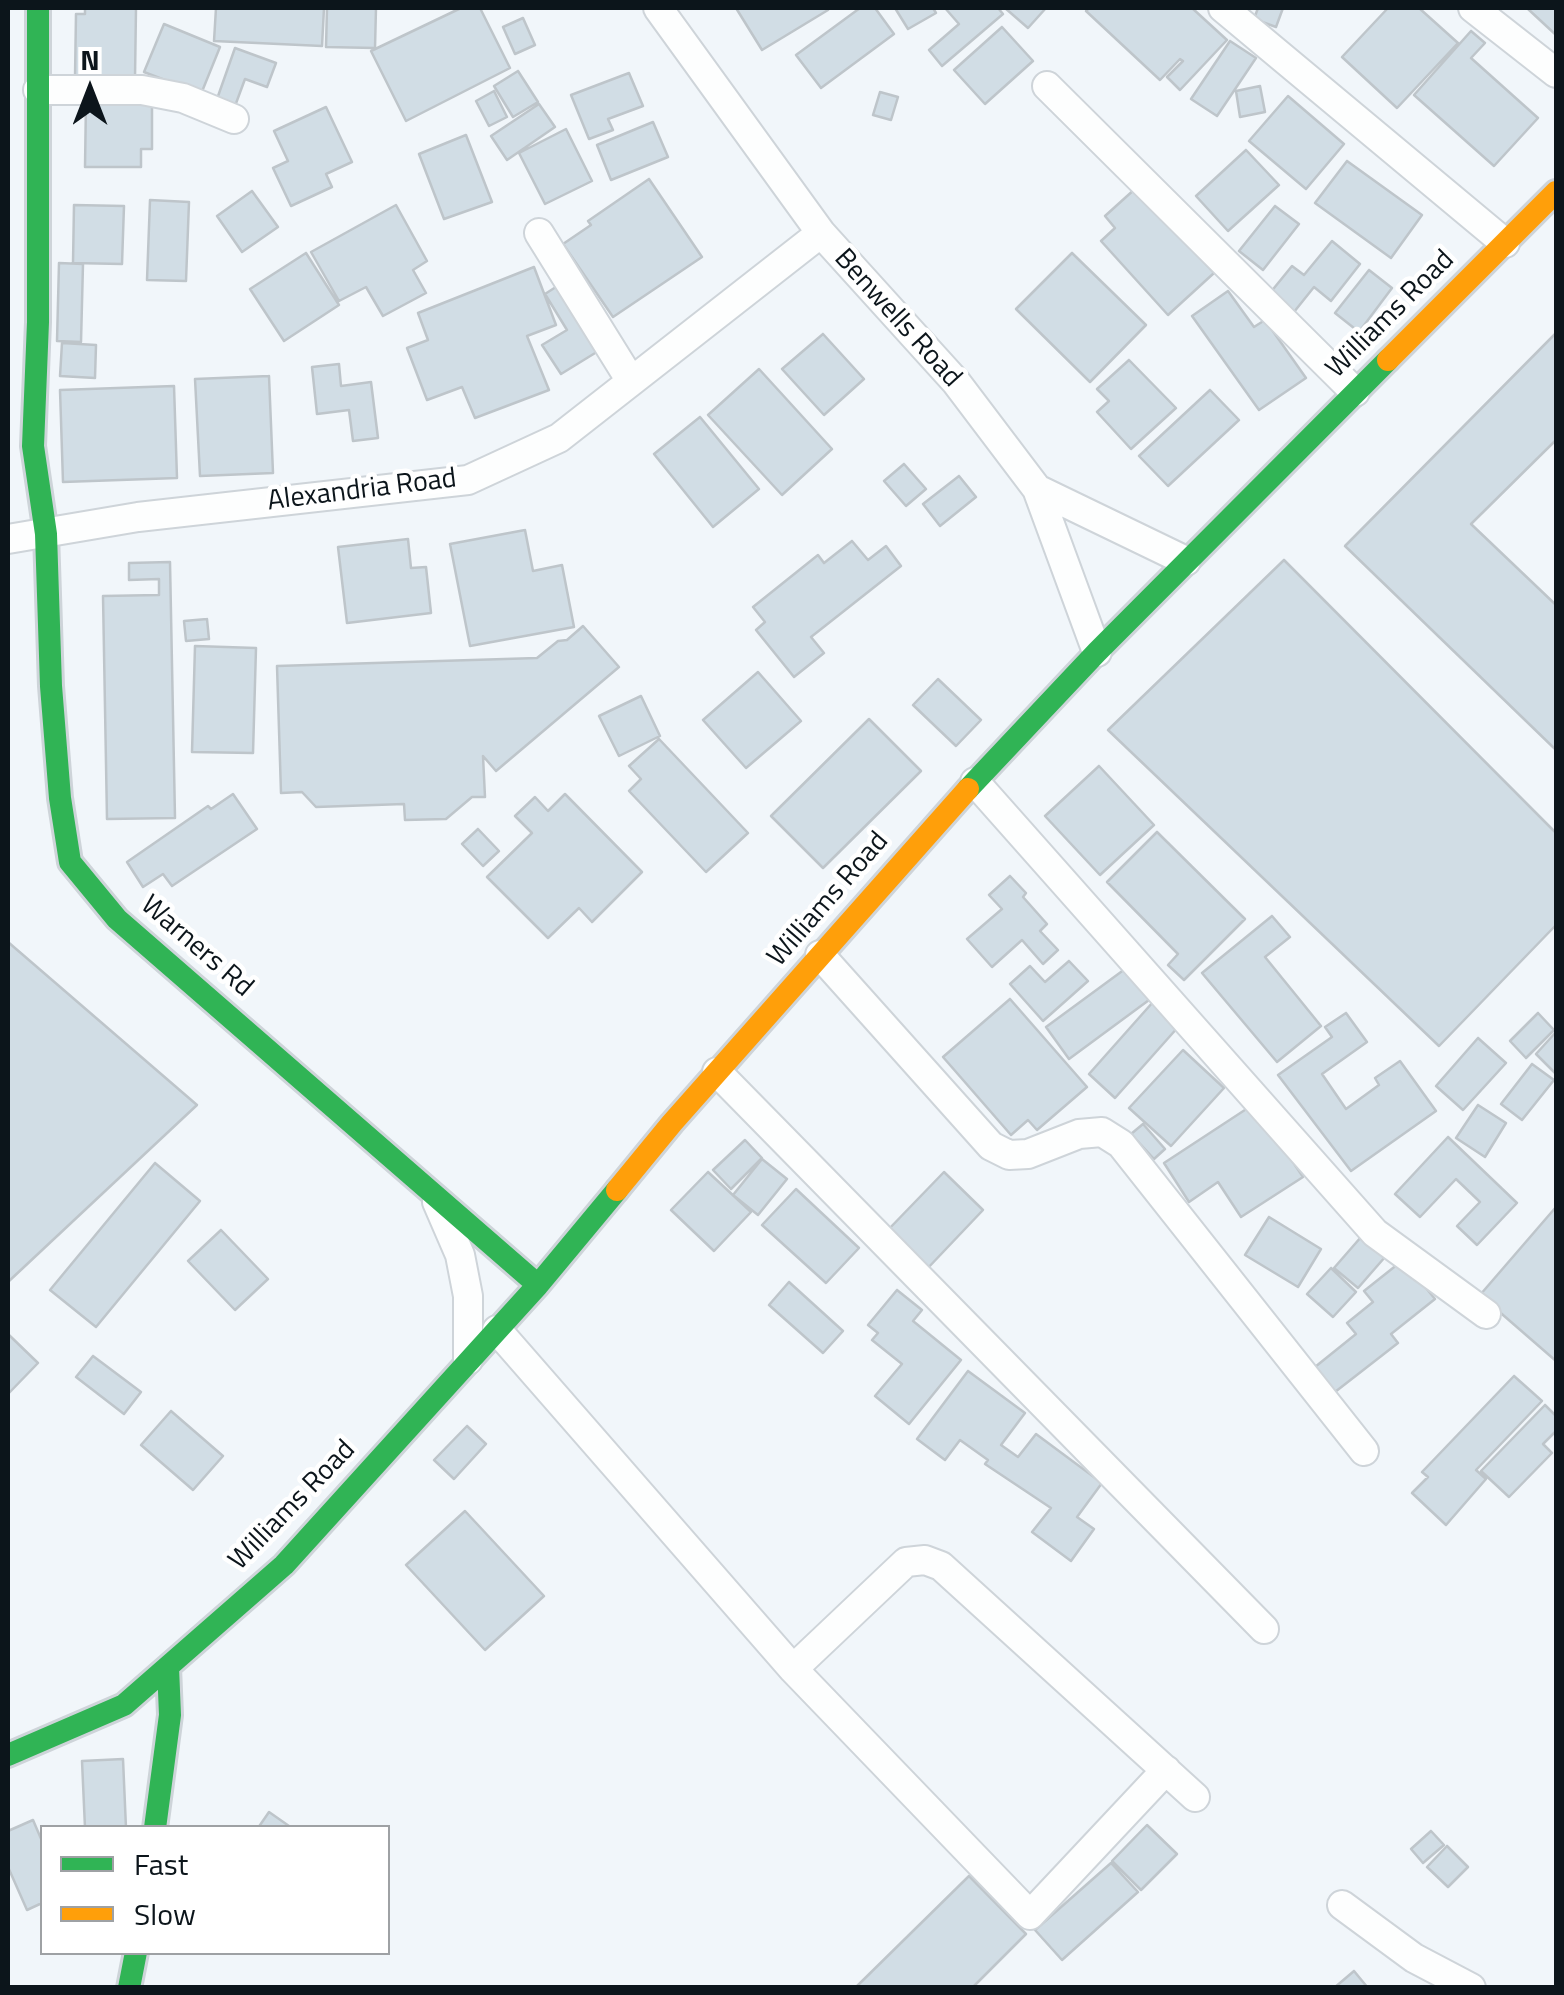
<!DOCTYPE html>
<style>
body{margin:0}
#map{position:relative;width:1564px;height:1995px;overflow:hidden;background:#f1f6fa;font-family:"Titillium Web",sans-serif}
canvas{display:block}
.frame{position:absolute;inset:0;border:10px solid #0c151b;pointer-events:none}
.legend{position:absolute;left:40px;top:1825px;width:350px;height:130px;box-sizing:border-box;background:#fff;border:2px solid #9ea1a4;margin:0;padding:12px 18px;list-style:none;font-size:30px;color:#0c151b}
.legend li{display:flex;align-items:center;gap:20px;height:50px}
.legend b{width:50px;border:2px solid #9ea1a4}
.north{position:absolute;left:40px;top:40px;width:100px;height:100px;-webkit-text-stroke:8px #fff;paint-order:stroke;rotate:0deg;font-size:28px;font-weight:700;line-height:40px;text-align:center;color:#0c151b}
.north::after{content:'';display:block;margin:auto;width:35px;height:45px;background:#0c151b;clip-path:polygon(50% 0,100% 100%,50% 72%,0 100%)}
</style>
<div id="map">
<canvas width="1564" height="1995"></canvas>
<div class="frame"></div>
<ul class="legend">
<li><b style="height:12px;background:#30b455"></b>Fast</li>
<li><b style="height:12px;background:#ff9f0a"></b>Slow</li>
</ul>
<div class="north">N</div>
</div>
<script>
const ctx = document.querySelector('canvas').getContext('2d');
ctx.lineJoin = 'round';
function paint(path, color) {
  ctx.fillStyle = color;
  ctx.fill(path, 'evenodd');
}
function toPath(rows) {
  const path = new Path2D();
  for (const r of rows) {
    path.moveTo(r[0], r[1]);
    for (let i = 2; i < r.length; i += 2) path.lineTo(r[i], r[i + 1]);
  }
  return path;
}
function strokePath(path, color, width, dash) {
  ctx.strokeStyle = color;
  ctx.lineWidth = width;
  ctx.lineCap = dash ? 'butt' : 'round';
  ctx.setLineDash(dash || []);
  ctx.stroke(path);
}
function label(font, color, halo, rows, align = 'center') {
  ctx.font = font + ' "Titillium Web",sans-serif';
  ctx.lineWidth = 9;
  ctx.setLineDash([]);
  ctx.textBaseline = 'middle';
  ctx.strokeStyle = halo;
  ctx.fillStyle = color;
  for (const [text, x, y, turn = 0] of rows) {
    ctx.save();
    ctx.translate(x, y);
    ctx.rotate((+turn || 0) * Math.PI / 180);
    ctx.textAlign = isNaN(turn) ? turn : align;
    if (halo) ctx.strokeText(text, 0, 0);
    ctx.fillText(text, 0, 0);
    ctx.restore();
  }
}
const building = toPath([
 [85,8,136,8,135,78,75,77,76,14,85,14,85,8],
 [216,8,324,8,322,46,214,41,216,8],
 [327,8,376,8,375,48,326,47,327,8],
 [461,8,480,8,510,68,406,121,371,51,461,8],
 [736,8,827,8,828,10,762,50,736,8],
 [860,8,875,8,894,34,821,88,796,55,860,8],
 [895,8,933,8,936,13,908,29,895,8],
 [945,8,998,8,1003,14,942,66,929,50,959,24,945,8],
 [1005,8,1046,8,1028,28,1005,8],
 [1089,8,1192,8,1227,40,1180,90,1167,77,1183,61,1180,59,1160,80,1086,11,1089,8],
 [1258,8,1283,8,1276,27,1254,19,1258,8],
 [1388,8,1419,8,1458,43,1397,108,1342,57,1388,8],
 [1529,8,1556,8,1556,35,1528,9,1529,8],
 [523,18,535,45,515,54,503,27,523,18],
 [164,24,220,47,201,94,144,72,164,24],
 [1002,27,1033,61,985,104,954,70,1002,27],
 [1471,31,1485,43,1471,58,1538,118,1494,166,1414,95,1471,31],
 [1230,41,1256,58,1217,116,1191,99,1230,41],
 [235,48,276,63,267,87,245,79,235,106,217,99,235,48],
 [518,71,538,102,513,117,494,86,518,71],
 [629,73,643,106,608,119,613,130,589,139,571,95,629,73],
 [1260,86,1265,112,1240,117,1236,91,1260,86],
 [494,91,507,117,489,126,476,101,494,91],
 [880,92,898,97,891,120,873,115,880,92],
 [1288,96,1344,144,1306,189,1249,141,1288,96],
 [86,101,152,102,152,149,141,149,141,167,85,167,86,101],
 [539,104,555,127,507,160,491,136,539,104],
 [326,107,352,162,326,174,332,187,291,206,273,168,288,161,274,131,326,107],
 [653,122,668,157,611,180,597,145,653,122],
 [566,129,592,181,545,204,519,153,566,129],
 [466,135,492,202,444,219,419,154,466,135],
 [1246,150,1279,185,1228,231,1196,196,1246,150],
 [1347,161,1422,215,1391,258,1315,203,1347,161],
 [649,179,702,257,613,317,563,244,591,225,588,221,649,179],
 [1136,188,1214,273,1168,315,1101,241,1115,228,1105,216,1136,188],
 [252,191,278,227,242,252,217,216,252,191],
 [150,200,189,202,186,281,147,280,150,200],
 [74,205,124,206,122,264,73,263,74,205],
 [396,205,427,261,413,270,426,293,383,316,366,287,339,301,311,252,396,205],
 [1275,206,1299,224,1263,270,1239,251,1275,206],
 [1332,241,1360,264,1331,301,1314,287,1294,312,1270,293,1292,266,1304,275,1332,241],
 [306,253,339,305,284,341,250,289,306,253],
 [1072,253,1146,325,1090,382,1016,309,1072,253],
 [59,263,83,264,81,342,57,341,59,263],
 [534,267,556,325,527,336,549,390,475,418,462,387,427,400,407,348,428,340,418,313,534,267],
 [1369,270,1392,288,1359,332,1335,313,1369,270],
 [559,285,600,350,561,374,542,345,567,330,545,294,559,285],
 [1228,291,1254,327,1265,320,1306,378,1259,410,1192,316,1228,291],
 [1556,333,1556,440,1471,524,1556,605,1556,750,1345,546,1556,333],
 [823,334,864,379,824,415,782,369,823,334],
 [62,343,96,345,95,378,60,376,62,343],
 [1129,360,1176,408,1131,449,1097,412,1109,401,1097,389,1129,360],
 [339,364,341,386,371,382,378,438,353,441,349,410,317,414,312,367,339,364],
 [759,369,832,449,782,495,708,415,759,369],
 [269,376,273,473,200,476,195,379,269,376],
 [174,386,177,478,63,482,60,390,174,386],
 [1210,390,1239,420,1168,486,1139,456,1210,390],
 [700,417,759,489,713,527,654,454,700,417],
 [904,464,926,489,906,506,884,481,904,464],
 [959,476,976,497,940,526,923,504,959,476],
 [525,530,533,571,562,565,574,627,470,646,450,544,525,530],
 [408,539,411,568,426,567,431,613,347,623,338,547,408,539],
 [852,541,868,560,886,546,901,566,811,637,824,653,794,677,756,630,765,622,753,607,818,555,824,563,852,541],
 [1284,560,1556,833,1556,925,1439,1046,1108,730,1284,560],
 [170,562,175,818,107,819,103,596,159,595,159,579,129,580,129,563,170,562],
 [207,619,209,639,186,641,184,621,207,619],
 [583,626,619,667,496,771,483,756,485,797,472,797,446,819,405,820,404,804,316,807,302,792,281,793,277,666,537,658,558,641,567,640,583,626],
 [195,646,256,648,253,753,192,752,195,646],
 [758,672,801,721,746,768,703,720,758,672],
 [938,679,981,720,956,746,913,705,938,679],
 [641,696,660,736,619,756,599,716,641,696],
 [869,719,921,771,823,868,771,816,869,719],
 [659,739,748,833,706,872,629,791,641,779,629,766,659,739],
 [1099,766,1154,825,1100,875,1045,816,1099,766],
 [233,794,257,829,172,886,163,874,143,887,127,862,208,806,211,809,233,794],
 [565,794,642,872,592,922,579,908,548,938,487,877,532,833,515,816,535,797,548,811,565,794],
 [478,829,499,851,483,866,462,844,478,829],
 [1157,832,1245,919,1184,980,1168,965,1178,954,1107,882,1157,832],
 [1010,876,1026,893,1023,897,1047,924,1040,931,1058,950,1043,964,1022,940,992,967,967,939,1002,909,989,895,1010,876],
 [1272,916,1290,937,1265,957,1321,1026,1277,1062,1202,973,1272,916],
 [8,942,197,1105,8,1282,8,942],
 [1069,961,1088,981,1043,1021,1010,984,1030,966,1045,982,1069,961],
 [1125,969,1149,1000,1069,1059,1046,1027,1125,969],
 [1010,999,1087,1087,1037,1130,1028,1120,1011,1135,943,1057,1010,999],
 [1153,1002,1179,1026,1115,1098,1089,1074,1153,1002],
 [1346,1013,1367,1042,1322,1074,1346,1109,1379,1085,1375,1078,1400,1061,1436,1111,1351,1171,1278,1075,1332,1037,1325,1027,1346,1013],
 [1538,1013,1554,1030,1526,1058,1510,1041,1538,1013],
 [1556,1032,1556,1074,1536,1054,1556,1032],
 [1478,1038,1506,1063,1463,1110,1436,1086,1478,1038],
 [1183,1050,1224,1088,1171,1146,1129,1108,1183,1050],
 [1532,1064,1554,1080,1522,1120,1501,1104,1532,1064],
 [1254,1104,1303,1177,1241,1217,1218,1182,1189,1202,1164,1163,1254,1104],
 [1478,1105,1506,1123,1485,1157,1456,1138,1478,1105],
 [1143,1124,1165,1149,1154,1159,1131,1134,1143,1124],
 [1448,1137,1517,1203,1477,1245,1457,1226,1480,1202,1456,1179,1420,1217,1395,1194,1448,1137],
 [745,1140,762,1158,731,1189,713,1170,745,1140],
 [762,1159,787,1179,758,1215,733,1195,762,1159],
 [155,1163,200,1201,96,1327,50,1290,155,1163],
 [708,1172,751,1212,714,1251,671,1210,708,1172],
 [944,1172,983,1210,926,1270,886,1232,944,1172],
 [796,1189,859,1248,826,1283,762,1225,796,1189],
 [1556,1207,1556,1361,1480,1295,1556,1207],
 [1269,1217,1321,1249,1298,1287,1245,1255,1269,1217],
 [1368,1229,1392,1249,1358,1288,1334,1268,1368,1229],
 [221,1230,268,1279,235,1310,188,1261,221,1230],
 [1403,1260,1435,1299,1391,1334,1398,1343,1335,1392,1315,1367,1356,1334,1347,1323,1373,1302,1364,1291,1403,1260],
 [1331,1268,1356,1292,1333,1317,1307,1294,1331,1268],
 [789,1282,843,1331,823,1353,769,1305,789,1282],
 [897,1290,922,1310,913,1321,961,1360,909,1424,875,1396,902,1364,872,1340,878,1333,868,1325,897,1290],
 [9,1335,38,1363,8,1394,8,1337,9,1335],
 [93,1356,141,1392,124,1414,76,1377,93,1356],
 [968,1371,1025,1413,1001,1445,1018,1457,1036,1434,1102,1483,1077,1517,1094,1529,1071,1561,1032,1532,1051,1508,985,1464,988,1460,960,1440,945,1460,917,1439,968,1371],
 [1514,1376,1542,1401,1476,1470,1486,1479,1446,1525,1412,1493,1428,1477,1422,1472,1514,1376],
 [1545,1405,1556,1416,1556,1431,1543,1444,1552,1453,1509,1497,1481,1471,1545,1405],
 [171,1411,223,1456,193,1490,141,1445,171,1411],
 [467,1426,486,1444,454,1479,434,1460,467,1426],
 [465,1511,544,1596,485,1650,406,1565,465,1511],
 [123,1759,126,1828,85,1828,82,1761,123,1759],
 [269,1812,289,1826,288,1828,258,1828,269,1812],
 [33,1820,42,1841,42,1903,27,1910,8,1867,8,1831,33,1820],
 [1147,1825,1177,1854,1141,1890,1112,1861,1147,1825],
 [1431,1831,1444,1845,1423,1863,1411,1849,1431,1831],
 [1447,1846,1468,1867,1448,1887,1427,1867,1447,1846],
 [1111,1863,1138,1892,1062,1960,1035,1930,1111,1863],
 [969,1876,1026,1934,972,1988,855,1988,969,1876],
 [1354,1971,1368,1988,1334,1988,1354,1971]
]);
paint(building, '#d1dde5');
strokePath(building, '#bec5ca', 2.5);
const street = toPath([
 [658,8,821,233,956,382,1037,489,1097,652],
 [1223,8,1505,243],
 [1473,8,1556,73],
 [1047,86,1355,392],
 [38,90,142,90,183,98,234,119],
 [539,233,631,381],
 [1037,489,1186,561],
 [8,539,138,517,468,480,559,438,821,233],
 [975,782,1375,1233,1486,1314],
 [820,955,991,1146,1009,1155,1028,1154,1079,1134,1102,1132,1121,1144,1364,1451],
 [717,1072,1264,1629],
 [437,1202,460,1255,468,1296,468,1360],
 [497,1330,793,1669,1030,1915,1166,1770],
 [793,1669,906,1562,925,1560,941,1566,1195,1797],
 [1342,1905,1414,1958,1471,1988]
]);
const fast = toPath([
 [38,8,38,322,33,446,46,534,51,686,60,798,70,862,117,919,538,1285],
 [968,789,1097,652,1388,360],
 [8,1755,124,1705,284,1565,538,1285,617,1190],
 [155,1828,170,1715,168,1667],
 [129,1988,136,1952]
]);
const slow = toPath([
 [1388,360,1556,192],
 [617,1190,672,1123,968,789]
]);
strokePath(street, '#ced4d9', 32);
strokePath(fast, '#ced4d9', 28);
strokePath(slow, '#ced4d9', 28);
strokePath(street, '#fdfefe', 28);
strokePath(fast, '#30b455', 22);
strokePath(slow, '#ff9f0a', 22);
label('28px', '#0c151b', '#fff', [
 ["Williams Road",1391,315,-45],
 ["Benwells Road",897,319,48],
 ["Alexandria Road",362,491,-7],
 ["Williams Road",829,900,-49],
 ["Warners Rd",196,947,41],
 ["Williams Road",293,1506,-46]
]);
</script>
